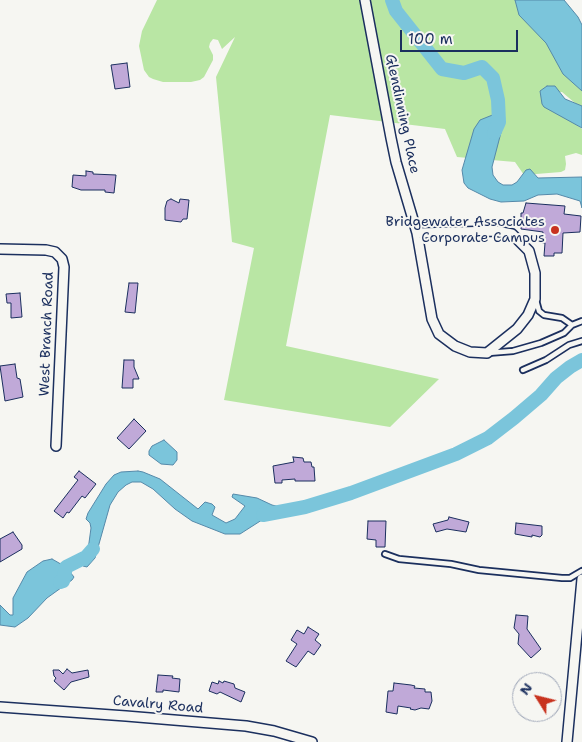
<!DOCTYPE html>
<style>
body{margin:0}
#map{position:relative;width:582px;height:742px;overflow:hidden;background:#f6f6f2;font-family:"Shantell Sans",sans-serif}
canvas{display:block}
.north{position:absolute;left:512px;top:672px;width:50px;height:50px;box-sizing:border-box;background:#f6f6f2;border:1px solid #9ea6b7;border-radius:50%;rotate:306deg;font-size:14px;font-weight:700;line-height:20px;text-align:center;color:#1b2f5e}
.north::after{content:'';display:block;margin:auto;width:18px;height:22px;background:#c8321e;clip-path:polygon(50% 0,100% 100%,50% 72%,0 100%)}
.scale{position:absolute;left:400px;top:30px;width:118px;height:22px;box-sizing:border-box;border:2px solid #1b2f5e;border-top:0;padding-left:6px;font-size:15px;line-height:18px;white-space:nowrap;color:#1b2f5e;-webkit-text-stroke:4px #f6f6f2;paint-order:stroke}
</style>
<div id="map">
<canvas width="582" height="742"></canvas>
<div class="north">N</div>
<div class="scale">100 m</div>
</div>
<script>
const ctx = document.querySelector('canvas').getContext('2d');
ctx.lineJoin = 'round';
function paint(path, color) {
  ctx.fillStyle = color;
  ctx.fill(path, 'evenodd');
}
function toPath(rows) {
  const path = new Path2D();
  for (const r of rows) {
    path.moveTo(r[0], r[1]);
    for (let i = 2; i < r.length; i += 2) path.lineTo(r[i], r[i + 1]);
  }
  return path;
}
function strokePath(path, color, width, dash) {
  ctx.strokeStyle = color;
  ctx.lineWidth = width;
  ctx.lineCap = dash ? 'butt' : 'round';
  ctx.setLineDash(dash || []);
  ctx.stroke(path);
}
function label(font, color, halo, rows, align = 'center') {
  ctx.font = font + ' "Shantell Sans",sans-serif';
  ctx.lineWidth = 4;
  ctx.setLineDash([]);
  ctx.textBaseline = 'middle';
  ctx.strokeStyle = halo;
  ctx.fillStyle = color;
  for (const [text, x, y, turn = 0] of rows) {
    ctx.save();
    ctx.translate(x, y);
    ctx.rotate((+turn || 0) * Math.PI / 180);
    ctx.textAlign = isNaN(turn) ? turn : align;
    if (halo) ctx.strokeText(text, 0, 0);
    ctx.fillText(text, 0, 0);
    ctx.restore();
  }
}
paint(toPath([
 [157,0,529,0,582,78,582,109,562,92,549,92,561,112,582,129,582,155,576,153,565,156,566,164,565,170,561,172,524,175,515,162,457,157,445,129,330,115,286,346,439,379,390,427,224,400,254,248,232,242,216,77,235,37,222,49,218,40,213,39,210,43,209,47,213,55,213,60,204,77,200,80,191,82,163,82,153,79,149,77,144,70,139,46,142,31]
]), '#b9e6a4');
const water = toPath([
 [515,0,564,0,578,17,582,25,582,91,563,74,546,43,519,15,515,0],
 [547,86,555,86,565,99,582,106,582,128,544,107,542,104,540,91,547,86],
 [495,114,504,121,492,167,493,175,498,182,503,185,512,185,517,182,526,170,530,169,538,178,582,177,582,208,580,201,557,194,538,195,524,201,501,202,490,199,468,188,464,183,462,170,474,129,480,120,495,114],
 [164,440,177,452,177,460,173,465,161,464,149,455,149,451,152,446,164,440],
 [138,471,143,472,160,479,198,509,205,502,212,504,215,507,212,515,226,523,235,519,245,506,232,497,233,494,257,498,272,505,280,507,279,516,265,518,240,534,225,534,192,521,175,509,153,489,141,482,132,482,126,485,118,492,110,505,95,558,87,567,83,566,80,561,88,550,91,528,90,523,86,519,88,513,106,484,114,475,121,472,138,471],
 [52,559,66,567,74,577,72,580,47,598,28,618,15,627,0,625,0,605,10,615,13,615,13,598,27,572,43,561,52,559]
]);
paint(water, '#7bc5db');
strokePath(water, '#5589a9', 1);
strokePath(toPath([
 [392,0,396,11,442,69,464,73,482,67,493,78,498,100,499,122,494,133],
 [263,515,305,507,351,493,456,454,488,438,514,418,541,395,556,378,570,367,582,360],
 [60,582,63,581,66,567,86,557,93,549]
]), '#7bc5db', 14);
const building = toPath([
 [127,63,130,87,115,89,111,65,127,63],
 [86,171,93,172,93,174,116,175,114,193,105,192,105,190,81,190,72,187,73,175,86,176,86,171],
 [171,199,179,203,180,199,189,200,187,219,183,219,181,222,165,220,165,208,167,201,171,199],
 [526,203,565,206,564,214,581,216,580,232,563,233,562,253,554,253,554,256,544,256,545,243,542,243,543,232,521,229,521,213,523,213,526,203],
 [129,283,138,283,135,313,125,312,129,283],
 [20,293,22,317,11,318,11,303,7,303,6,294,20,293],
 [124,360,134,360,134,367,139,379,133,379,133,388,122,388,124,360],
 [15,364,17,378,20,379,23,397,5,401,0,366,15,364],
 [134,419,146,431,129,449,117,438,134,419],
 [293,457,303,458,304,462,311,462,312,467,314,467,315,481,295,481,295,479,282,480,282,483,275,483,273,466,294,462,293,457],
 [79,471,96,484,85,498,82,496,69,513,67,512,63,518,54,511,78,480,74,477,79,471],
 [449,517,469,522,466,532,447,529,436,532,433,524,448,520,449,517],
 [368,521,386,521,385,547,376,547,376,540,367,539,368,521],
 [516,523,542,526,542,535,540,537,532,535,532,537,515,534,516,523],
 [13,532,22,545,22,549,0,562,0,539,13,532],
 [516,615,528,616,527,629,541,649,531,658,518,644,519,634,514,628,516,615],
 [308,627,319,634,315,640,321,645,314,655,308,651,296,667,286,661,297,644,291,640,297,630,304,634,308,627],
 [67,669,72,673,88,670,89,677,71,682,64,690,54,681,56,678,54,676,53,670,59,670,63,674,67,669],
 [158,675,173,676,172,678,180,679,179,692,163,690,163,692,156,692,158,675],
 [219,681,223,683,224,681,234,684,235,688,245,692,241,702,220,692,217,694,209,691,212,682,218,684,219,681],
 [394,683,411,685,415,686,414,688,425,689,425,692,431,692,432,701,429,709,421,708,415,710,410,709,411,708,398,706,397,714,386,712,388,691,393,691,394,683]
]);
paint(building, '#c0a9d8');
strokePath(building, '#1b2f5e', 1);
const lane = toPath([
 [536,300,539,311,544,315,562,318,572,325],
 [488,353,513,351,541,343,564,333,572,325,582,321],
 [523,370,546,360,569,345,582,341],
 [385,554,399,559,451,564,479,570,562,578,570,578,582,571]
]);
const street = toPath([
 [365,0,391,138,396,162,417,233,432,319,439,334,455,346,470,352,487,353,517,329,528,315,535,299,535,273,529,251,512,234,496,231,417,233],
 [0,249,46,250,55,252,62,259,64,267,56,446],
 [0,707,126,716,246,726,274,731,312,742],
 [567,742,582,579]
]);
strokePath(lane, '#1b2f5e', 8);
strokePath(street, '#1b2f5e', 12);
strokePath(lane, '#f6f6f2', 4.5);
strokePath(street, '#f6f6f2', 9);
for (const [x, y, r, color] of [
 [555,230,5,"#c8321e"]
]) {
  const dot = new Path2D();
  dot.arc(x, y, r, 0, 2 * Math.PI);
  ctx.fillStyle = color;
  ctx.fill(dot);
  strokePath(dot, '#f6f6f2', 2);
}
label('14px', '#1b2f5e', '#f6f6f2', [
 ["Glendinning Place",402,114,78],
 ["West Branch Road",47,334,-88],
 ["Cavalry Road",158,705,5]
]);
label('14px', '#1b2f5e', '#f6f6f2', [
 ["Bridgewater Associates",545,222],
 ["Corporate Campus",545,238]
], 'right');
</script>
